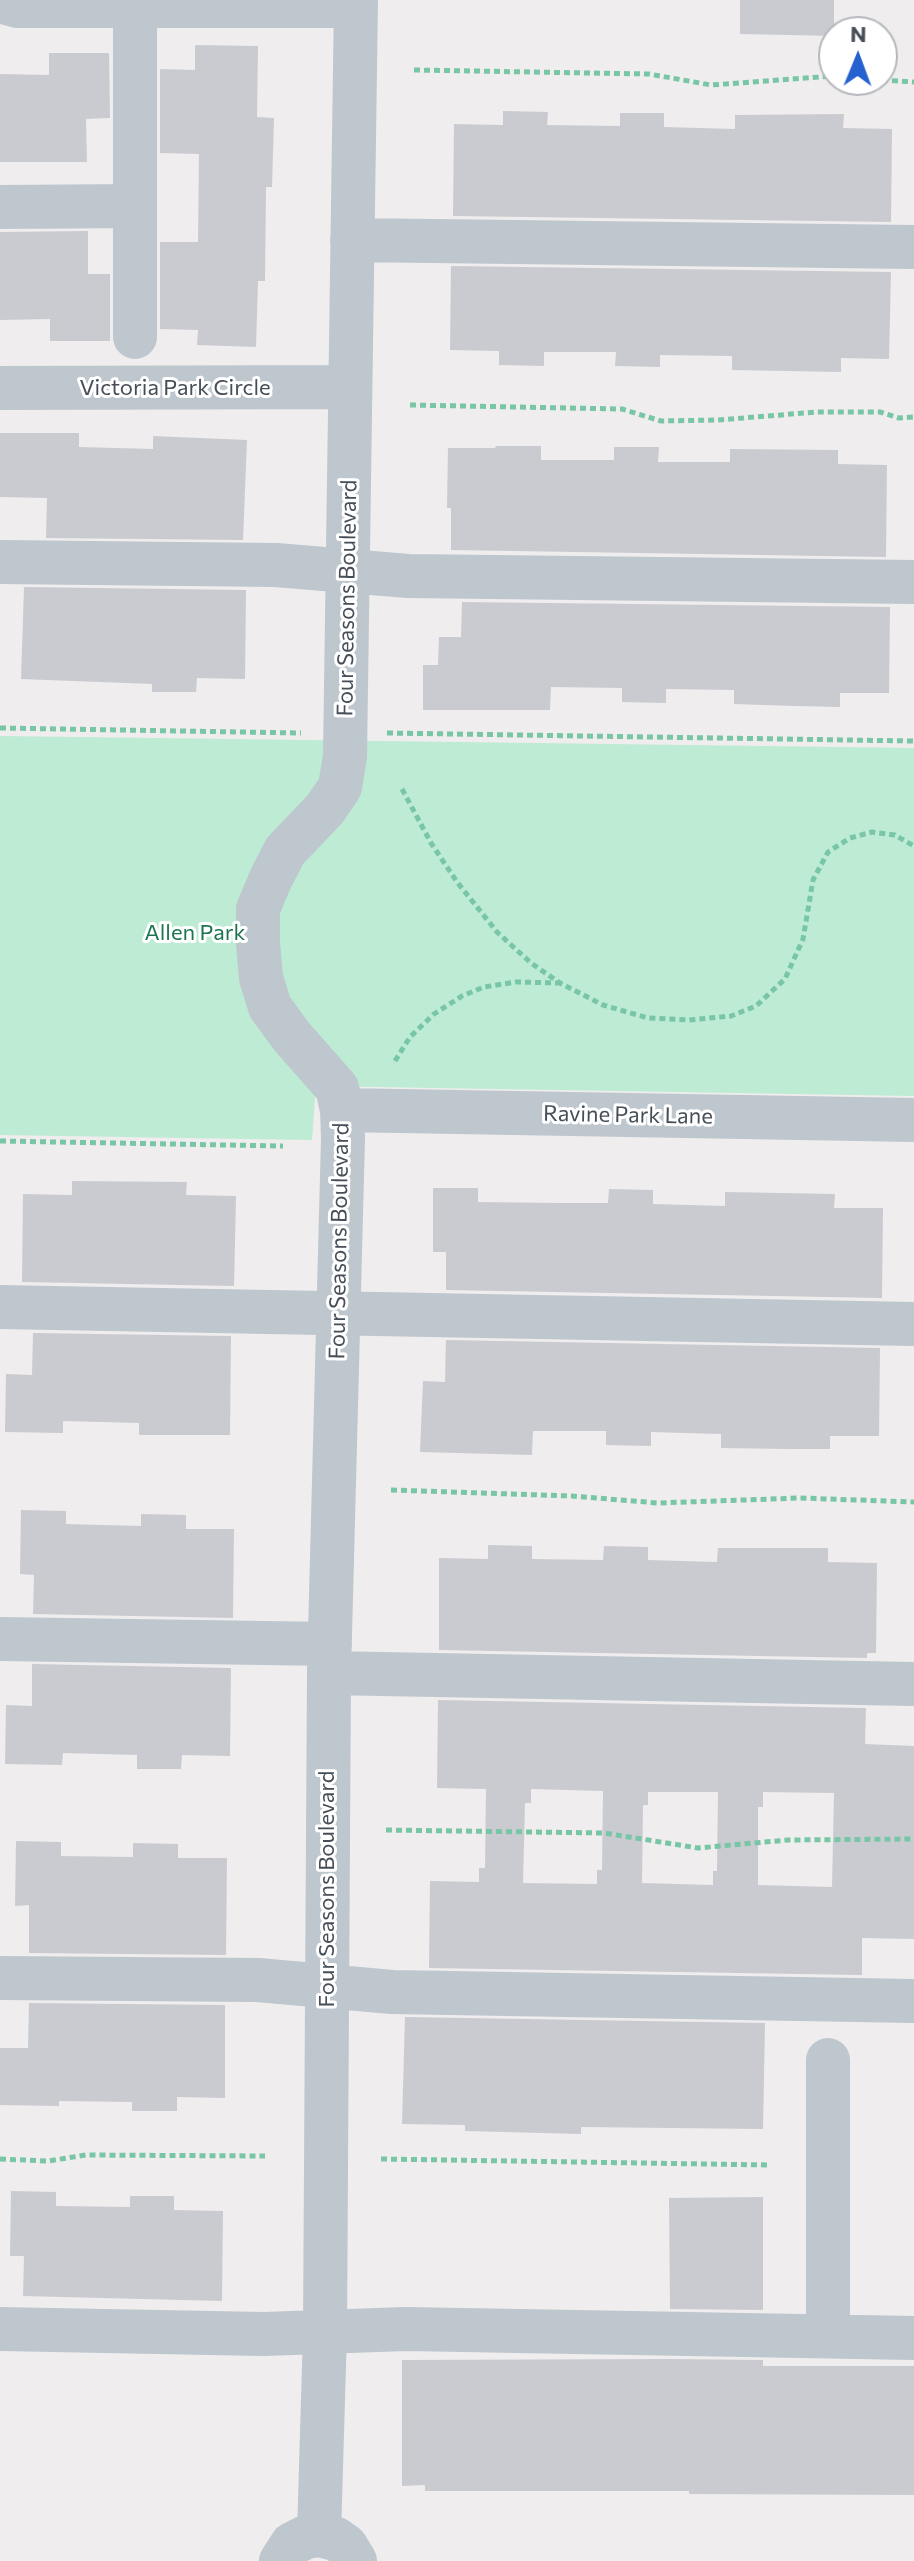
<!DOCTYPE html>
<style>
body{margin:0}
#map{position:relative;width:914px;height:2561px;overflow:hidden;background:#efeded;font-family:Commissioner,sans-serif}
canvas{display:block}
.north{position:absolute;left:818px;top:16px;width:80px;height:80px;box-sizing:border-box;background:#fff;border:2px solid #b5b8bc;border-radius:50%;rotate:1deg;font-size:22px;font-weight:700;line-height:32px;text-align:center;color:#464e58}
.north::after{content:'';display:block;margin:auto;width:28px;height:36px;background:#2661d0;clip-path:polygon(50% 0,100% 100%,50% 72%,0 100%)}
</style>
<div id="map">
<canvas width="914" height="2561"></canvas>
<div class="north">N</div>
</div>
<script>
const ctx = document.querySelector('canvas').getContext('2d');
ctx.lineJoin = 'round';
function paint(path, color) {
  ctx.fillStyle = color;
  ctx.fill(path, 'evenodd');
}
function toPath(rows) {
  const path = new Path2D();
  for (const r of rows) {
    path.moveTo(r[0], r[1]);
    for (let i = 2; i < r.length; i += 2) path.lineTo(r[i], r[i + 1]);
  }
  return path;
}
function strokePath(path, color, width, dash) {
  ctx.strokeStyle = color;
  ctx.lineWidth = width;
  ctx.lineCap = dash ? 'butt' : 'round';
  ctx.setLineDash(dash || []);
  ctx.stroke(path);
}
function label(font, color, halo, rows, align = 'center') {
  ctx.font = font + ' Commissioner,sans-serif';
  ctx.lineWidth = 6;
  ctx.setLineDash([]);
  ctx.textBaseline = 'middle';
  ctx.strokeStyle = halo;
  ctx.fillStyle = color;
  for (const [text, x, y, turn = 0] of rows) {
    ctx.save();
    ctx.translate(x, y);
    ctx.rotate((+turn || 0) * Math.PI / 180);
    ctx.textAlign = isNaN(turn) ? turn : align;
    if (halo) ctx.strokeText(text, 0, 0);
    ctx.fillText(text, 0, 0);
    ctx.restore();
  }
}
paint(toPath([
 [0,736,914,748,914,1096,316,1086,312,1140,0,1135]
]), '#bdebd3');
paint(toPath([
 [740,0,834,0,834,36,740,34],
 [195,45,258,46,257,117,274,118,272,187,266,187,265,281,258,281,256,347,197,345,198,330,160,329,160,242,198,242,199,154,160,153,160,69,195,70],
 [49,53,109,53,110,118,86,119,87,162,0,162,0,74,49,75],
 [503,111,548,112,547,125,620,126,620,113,664,113,664,127,735,129,735,115,844,114,843,128,892,129,891,222,453,216,454,124,503,125],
 [88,231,88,274,110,274,110,341,50,341,50,319,0,320,0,232],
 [451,266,891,272,889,359,841,358,841,372,732,370,732,356,660,355,660,367,615,366,616,352,544,352,544,366,499,365,499,351,450,350],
 [0,433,79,433,79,447,153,449,153,436,247,440,243,540,46,538,47,498,0,497],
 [496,446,541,446,541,460,614,460,614,447,659,447,658,462,730,462,730,449,838,450,838,464,887,465,886,557,451,550,451,508,447,508,448,448,495,448],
 [24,587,246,590,245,679,197,678,196,692,152,692,152,684,21,679],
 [462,602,890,607,889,693,840,693,840,707,795,706,734,704,734,690,666,689,666,703,622,702,622,688,551,687,550,710,423,710,423,665,438,665,439,637,461,637],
 [72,1181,187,1182,186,1195,236,1196,234,1286,22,1282,23,1194,72,1195],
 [433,1188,478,1188,478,1202,559,1203,608,1203,609,1189,653,1190,653,1204,725,1206,725,1192,835,1194,834,1208,883,1208,882,1298,446,1290,446,1252,433,1252],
 [33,1333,231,1336,230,1435,139,1435,139,1423,63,1421,63,1433,5,1432,6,1374,32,1375],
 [446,1340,880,1348,879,1436,830,1436,830,1449,786,1449,721,1448,721,1434,651,1432,651,1446,606,1445,606,1431,533,1431,532,1455,420,1452,423,1381,445,1382],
 [21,1510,66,1511,66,1524,141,1526,141,1514,186,1515,186,1529,234,1529,233,1618,33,1614,34,1575,20,1574],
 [488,1545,532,1546,532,1559,603,1560,604,1546,648,1547,648,1560,717,1562,718,1548,828,1548,828,1562,877,1563,876,1653,867,1653,867,1658,439,1650,439,1558,488,1559],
 [32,1664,231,1668,230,1756,182,1755,181,1769,137,1769,137,1755,63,1753,62,1765,5,1764,6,1705,32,1706],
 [438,1700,866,1708,865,1744,914,1746,914,1939,862,1938,862,1975,429,1968,430,1881,479,1882,479,1868,485,1868,486,1789,437,1788],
 [531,1789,603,1791,602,1870,597,1870,597,1884,523,1883,525,1803,531,1803],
 [648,1792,718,1792,717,1871,713,1871,713,1885,642,1883,643,1805,648,1805],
 [763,1792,834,1793,832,1887,758,1885,758,1807,763,1807],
 [16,1841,61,1842,61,1856,133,1857,133,1843,178,1844,178,1858,227,1858,226,1955,29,1953,29,1905,15,1906],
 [29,2003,225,2005,225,2098,177,2097,177,2111,132,2111,132,2102,59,2101,59,2106,0,2105,0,2048,28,2048],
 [405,2017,765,2023,763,2129,581,2127,581,2134,465,2131,465,2125,402,2124],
 [11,2191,56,2192,56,2206,130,2207,130,2196,174,2196,174,2210,223,2211,222,2301,23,2296,24,2256,10,2256],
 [763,2197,763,2310,670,2309,669,2198],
 [670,2359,763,2360,763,2366,914,2366,914,2495,689,2494,689,2491,425,2491,425,2485,402,2486,402,2360]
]), '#cacbd1');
strokePath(toPath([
 [414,70,649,74,711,85,834,76],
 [882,80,914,82],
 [410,405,622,409,661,421,718,420,817,412,880,412,899,418,914,417],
 [0,728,301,733],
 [387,733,914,741],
 [402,789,431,843,457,882,497,932,531,963,560,983,603,1005,648,1018,689,1020,731,1016,756,1006,785,979,803,939,813,880,828,852,850,838,872,832,895,835,914,846],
 [395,1061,410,1037,434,1014,462,996,484,987,516,982,559,983],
 [0,1141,283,1146],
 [391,1490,572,1496,658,1503,800,1498,914,1502],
 [386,1830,604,1833,698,1848,788,1840,914,1839],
 [0,2159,48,2161,86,2155,265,2156],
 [381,2159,770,2165]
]), '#78c6a6', 5, [6, 4]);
strokePath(toPath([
 [0,1,17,6,355,6],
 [135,5,135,337],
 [0,207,135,206],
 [352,240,914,247],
 [0,388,350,387],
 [0,562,276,565,408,576,914,582],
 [342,1110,914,1120],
 [0,1307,914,1324],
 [0,1639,330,1644],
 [329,1673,914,1684],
 [0,1978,258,1980,392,1992,914,2001],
 [828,2060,828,2336],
 [0,2329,264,2334,406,2329,914,2338],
 [319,2535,325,2332,329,1673,343,1138,342,1110,337,1088,292,1037,270,1007,261,978,258,943,258,909,271,878,285,851,325,809,340,787,345,756,356,0],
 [281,2561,292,2544,306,2537,319,2535,336,2539,346,2546,355,2561]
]), '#bec6ce', 44);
label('22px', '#464e58', '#fff', [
 ["Victoria Park Circle",175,388],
 ["Four Seasons Boulevard",347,598,-89],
 ["Ravine Park Lane",628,1115,1],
 ["Four Seasons Boulevard",339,1241,-89],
 ["Four Seasons Boulevard",327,1889,-90]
]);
label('22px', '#1d7450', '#fff', [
 ["Allen Park",195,933]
]);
</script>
